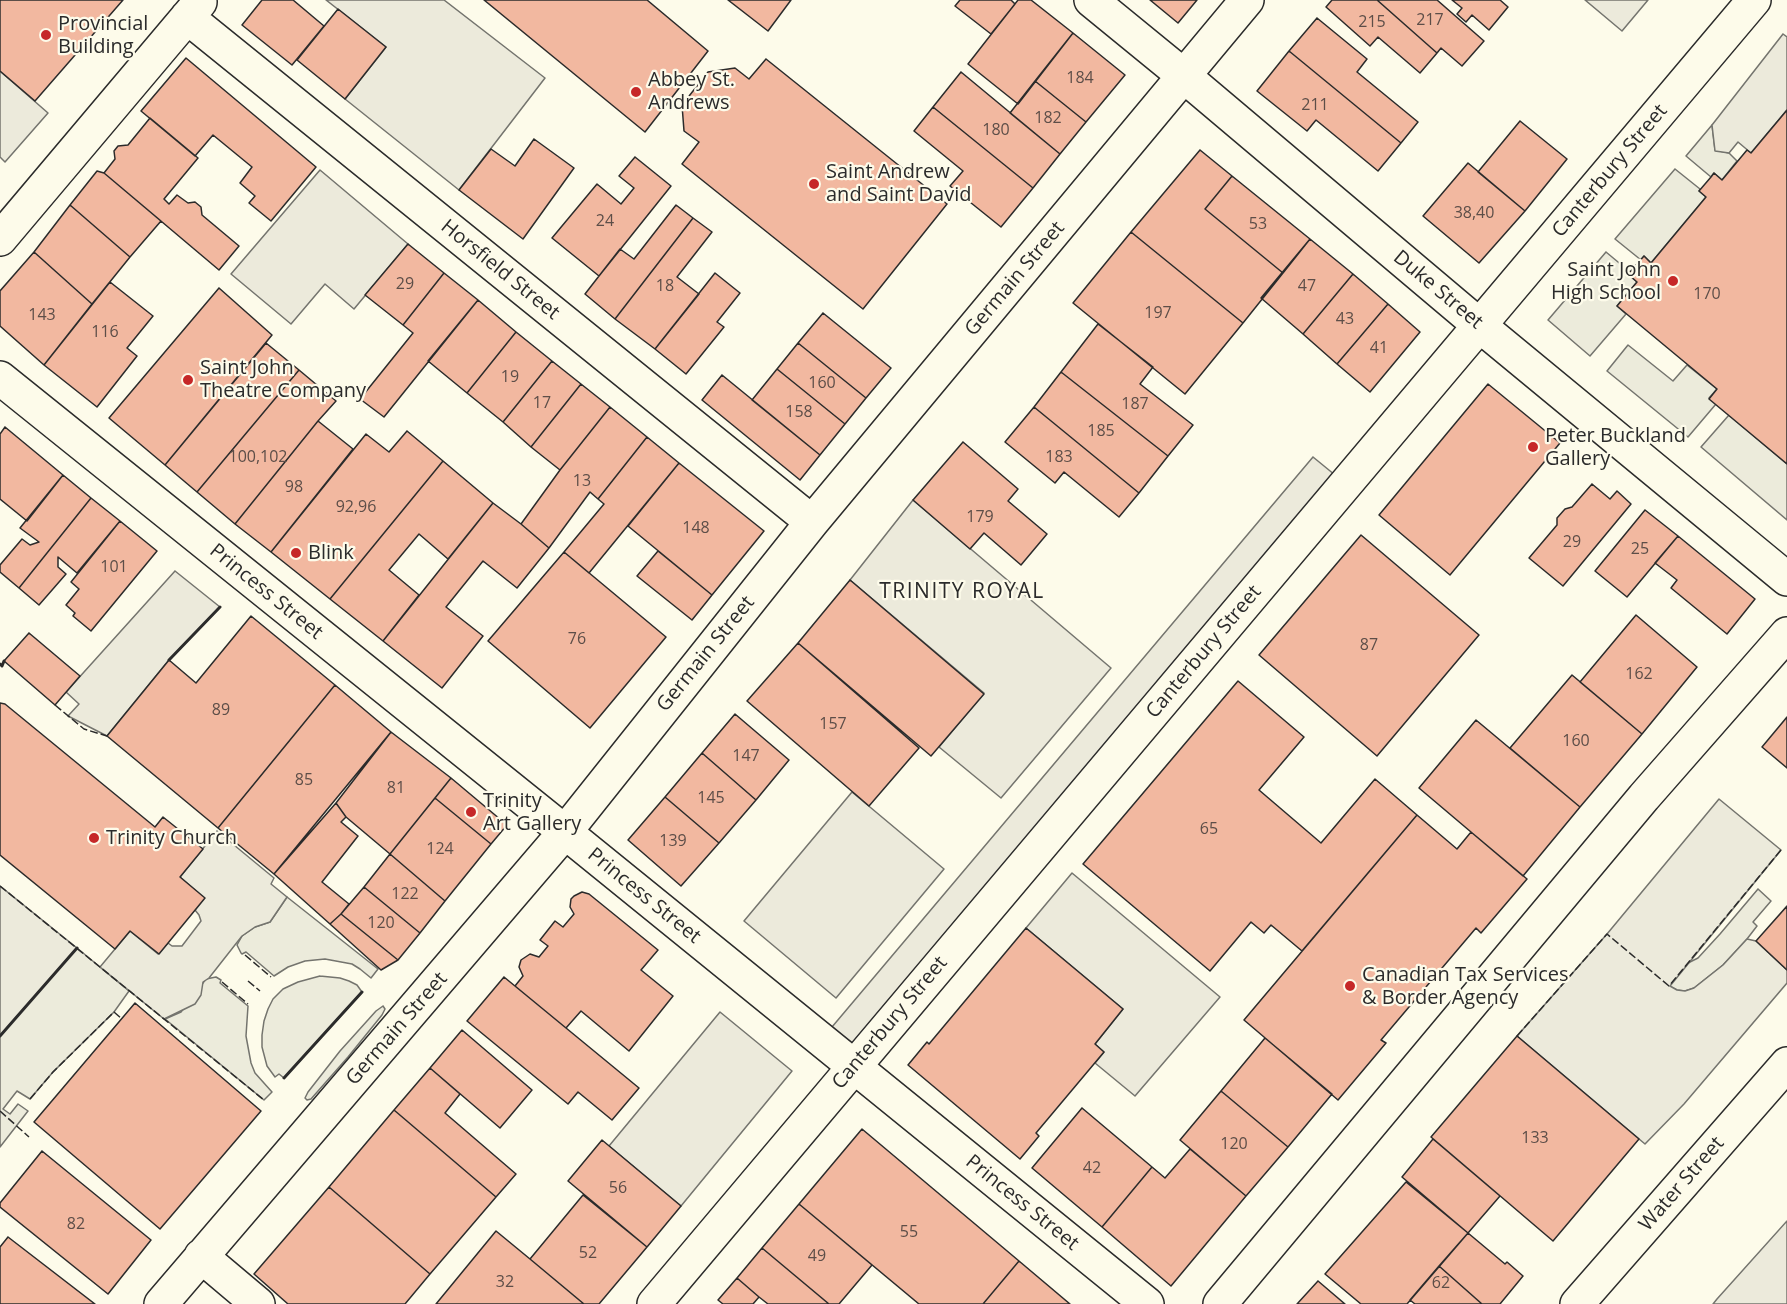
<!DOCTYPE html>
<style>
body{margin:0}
canvas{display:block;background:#fdfbea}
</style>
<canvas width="1787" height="1304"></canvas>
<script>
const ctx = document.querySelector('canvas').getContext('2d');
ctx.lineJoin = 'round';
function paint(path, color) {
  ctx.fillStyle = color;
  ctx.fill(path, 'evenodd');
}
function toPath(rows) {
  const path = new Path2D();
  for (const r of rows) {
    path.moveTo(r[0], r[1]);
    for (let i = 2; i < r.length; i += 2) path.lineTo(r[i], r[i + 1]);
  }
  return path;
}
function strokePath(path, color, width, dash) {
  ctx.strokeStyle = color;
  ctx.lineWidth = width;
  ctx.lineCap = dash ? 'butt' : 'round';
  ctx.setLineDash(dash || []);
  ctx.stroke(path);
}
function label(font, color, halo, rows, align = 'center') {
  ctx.font = font + ' "Open Sans",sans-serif';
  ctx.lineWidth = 4.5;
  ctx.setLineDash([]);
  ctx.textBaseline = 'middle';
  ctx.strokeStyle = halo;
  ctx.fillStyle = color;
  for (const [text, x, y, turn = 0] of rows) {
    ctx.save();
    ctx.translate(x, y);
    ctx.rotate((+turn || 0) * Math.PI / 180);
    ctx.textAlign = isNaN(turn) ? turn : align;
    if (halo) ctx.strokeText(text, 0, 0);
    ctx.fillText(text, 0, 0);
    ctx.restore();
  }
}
const green = toPath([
 [1712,125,1715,150,1729,153,1737,161,1722,180,1714,173,1711,177,1686,156,1712,125],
 [1675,169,1700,189,1699,191,1706,197,1651,263,1644,256,1641,260,1615,239,1675,169],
 [1606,252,1630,272,1629,275,1637,282,1617,306,1626,314,1590,356,1548,320,1606,252],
 [1628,345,1673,381,1687,365,1717,389,1709,398,1716,404,1688,437,1607,371,1628,345],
 [1729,415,1787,464,1787,520,1701,447,1729,415],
 [1758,889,1771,901,1753,922,1757,926,1747,939,1723,965,1694,988,1685,991,1677,990,1669,986,1688,963,1698,958,1720,934,1758,889],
 [287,897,378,969,371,978,360,969,352,964,325,959,305,961,288,967,274,976,246,952,242,954,241,953,237,945,242,936,255,927,270,922,287,897],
 [77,948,129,991,114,1012,53,1072,30,1099,17,1091,3,1109,10,1114,18,1104,28,1111,0,1147,0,1036,77,948],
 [320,976,340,978,349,981,357,985,362,992,284,1078,279,1074,275,1077,267,1066,262,1047,262,1035,264,1021,268,1009,273,999,283,989,298,982,320,976],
 [216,977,221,980,220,983,248,1006,246,1036,251,1063,255,1073,272,1092,264,1100,165,1019,181,1012,206,979,216,977],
 [383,1006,385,1009,382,1015,348,1057,311,1099,307,1100,305,1098,308,1092,340,1051,376,1011,383,1006]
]);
paint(green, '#ecebdb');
strokePath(green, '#74746e', 1.5);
const parking = toPath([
 [326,0,444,0,545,78,459,190,345,99,386,47,326,0],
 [1585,0,1648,0,1622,31,1585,0],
 [1783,34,1787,37,1787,110,1751,153,1738,142,1729,153,1715,151,1712,125,1783,34],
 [0,71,48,113,5,162,0,157,0,71],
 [320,170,408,244,354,309,325,284,291,324,231,274,320,170],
 [1313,457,1346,484,854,1067,821,1040,1313,457],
 [913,500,1111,668,1001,798,939,747,984,693,850,580,913,500],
 [175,571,220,607,169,660,107,736,68,716,79,704,66,692,175,571],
 [852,792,944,869,836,998,744,921,852,792],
 [1719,799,1781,850,1670,986,1677,990,1685,991,1694,988,1723,965,1747,939,1756,941,1787,970,1787,983,1684,1104,1645,1144,1517,1036,1607,934,1719,799],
 [217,831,274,878,271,884,287,897,270,922,255,927,242,936,209,978,203,982,201,995,195,1004,164,1019,100,967,130,931,158,954,168,943,172,946,182,946,201,921,199,915,195,910,204,898,180,877,217,831],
 [1072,873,1220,997,1135,1096,1095,1063,1104,1052,1095,1044,1123,1009,1026,928,1072,873],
 [0,886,77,948,0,1036,0,886],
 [720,1012,792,1071,681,1206,609,1146,720,1012],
 [1787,1221,1787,1304,1713,1304,1717,1299,1787,1221]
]);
paint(parking, '#eceadb');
strokePath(parking, '#74746e', 1.5);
const building = toPath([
 [0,0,123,0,35,101,0,71,0,0],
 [262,0,293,0,324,26,292,65,242,25,262,0],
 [484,0,647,0,708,51,645,132,484,0],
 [728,0,791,0,768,31,728,0],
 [960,0,1011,0,1015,4,991,34,955,6,960,0],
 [1018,0,1031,0,1073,33,1018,104,968,64,1018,0],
 [1150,0,1197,0,1178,23,1150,0],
 [1332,0,1377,0,1437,53,1420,73,1378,37,1370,46,1326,7,1332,0],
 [1377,0,1437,0,1484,41,1462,66,1441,48,1437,53,1377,0],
 [1452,0,1500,0,1508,7,1489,30,1472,15,1466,22,1457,14,1462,8,1452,0],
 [338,9,386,47,345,99,297,60,338,9],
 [1317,18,1367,59,1357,72,1418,122,1401,143,1289,51,1317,18],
 [1073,33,1125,75,1086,122,1035,81,1073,33],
 [1289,51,1401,143,1378,171,1316,120,1307,131,1257,91,1289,51],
 [186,58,316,167,271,221,249,203,255,196,240,183,252,167,213,135,195,156,141,111,186,58],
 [766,59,947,204,863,309,682,164,699,142,684,131,682,105,708,72,735,68,749,79,766,59],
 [961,72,1060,154,1033,188,933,107,961,72],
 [1035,81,1086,122,1060,154,1010,113,1035,81],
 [933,107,1033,188,1001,227,950,186,963,171,914,131,933,107],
 [1787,110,1787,464,1709,399,1717,389,1617,306,1637,282,1628,274,1630,272,1644,256,1651,263,1706,197,1699,191,1711,177,1714,173,1722,180,1747,150,1751,153,1787,110],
 [150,118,198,158,164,199,169,204,177,195,188,203,195,202,201,207,202,215,239,246,219,270,104,173,115,159,114,151,118,146,128,145,150,118],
 [1520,121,1567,159,1525,211,1478,172,1520,121],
 [534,139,574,168,523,239,459,190,491,149,515,166,534,139],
 [1200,150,1232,176,1205,209,1283,273,1243,323,1131,232,1200,150],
 [635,157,671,186,599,276,552,238,597,184,621,204,634,188,619,176,635,157],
 [1468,163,1525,211,1479,263,1423,216,1468,163],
 [97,171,104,173,161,221,130,257,70,205,97,171],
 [1232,176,1310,239,1283,273,1205,209,1232,176],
 [70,205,130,257,92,304,34,252,70,205],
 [676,205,693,218,615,319,585,294,620,249,634,259,676,205],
 [693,218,712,232,677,277,699,294,655,349,615,319,693,218],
 [1131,232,1243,323,1185,394,1073,303,1131,232],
 [1310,239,1353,274,1303,334,1261,298,1310,239],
 [408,244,444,273,403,325,365,295,408,244],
 [34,252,92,304,44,365,0,326,0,291,34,252],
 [444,273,478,300,384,417,360,399,413,333,403,325,444,273],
 [715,273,740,293,717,322,724,327,686,374,655,349,715,273],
 [1353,274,1388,304,1337,364,1303,334,1353,274],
 [110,282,153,316,127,348,137,356,97,407,44,365,110,282],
 [219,288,272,335,165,465,109,418,219,288],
 [478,300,516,332,467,393,428,361,478,300],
 [1388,304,1420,332,1370,392,1337,364,1388,304],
 [823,313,891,368,866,398,798,343,823,313],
 [1098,324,1153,367,1140,384,1193,425,1168,456,1061,372,1098,324],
 [516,332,552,361,503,422,467,393,516,332],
 [266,343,299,370,197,492,165,465,266,343],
 [798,343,866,398,845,424,777,369,798,343],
 [552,361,581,384,531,447,503,422,552,361],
 [777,369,845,424,820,455,752,400,777,369],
 [299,370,336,401,318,421,235,524,197,492,299,370],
 [1061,372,1168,456,1139,493,1034,407,1061,372],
 [722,375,820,455,800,480,702,400,722,375],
 [581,384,610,407,560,470,531,447,581,384],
 [1488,384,1560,443,1450,575,1379,515,1488,384],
 [610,407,647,437,598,499,590,492,549,548,521,524,560,470,610,407],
 [1034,407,1139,493,1119,517,1064,472,1055,483,1005,442,1034,407],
 [318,421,353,449,271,552,235,524,318,421],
 [5,427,63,475,27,521,0,499,0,434,5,427],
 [407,431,443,461,330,599,271,552,366,434,389,452,407,431],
 [647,437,679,463,589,573,564,552,604,504,598,499,647,437],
 [963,442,1018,489,1008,501,1047,534,1021,565,984,533,970,549,913,500,963,442],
 [443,461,493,503,448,559,419,534,389,570,419,595,383,641,330,599,443,461],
 [679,463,764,531,712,595,628,526,679,463],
 [63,475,91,498,19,588,0,572,0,565,22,539,30,545,39,542,20,528,63,475],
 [1592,484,1610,499,1617,491,1631,504,1563,586,1529,558,1557,525,1557,518,1565,509,1572,507,1592,484],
 [91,498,120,521,77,573,58,557,58,567,66,574,39,605,19,588,91,498],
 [493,503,521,524,549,548,517,588,483,561,446,607,483,636,442,688,383,641,493,503],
 [1645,510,1678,536,1627,597,1595,571,1645,510],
 [120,521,157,551,91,631,73,616,75,613,66,605,79,589,71,582,120,521],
 [1361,535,1479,635,1377,756,1259,655,1361,535],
 [1678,536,1755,599,1727,634,1671,588,1677,580,1655,563,1678,536],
 [658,551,712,595,692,620,637,576,658,551],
 [564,552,666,637,590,728,488,641,564,552],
 [850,580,984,694,931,756,798,643,850,580],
 [1636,615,1697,667,1642,734,1580,682,1636,615],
 [251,616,335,685,218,828,107,736,169,660,196,683,251,616],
 [29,633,80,676,55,705,4,661,29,633],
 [798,643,919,748,869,806,747,701,798,643],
 [1572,675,1642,734,1580,807,1510,748,1572,675],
 [1238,681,1304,737,1259,790,1321,843,1375,779,1417,815,1302,951,1271,925,1264,933,1251,922,1210,971,1083,864,1238,681],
 [335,685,391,732,274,874,218,828,335,685],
 [0,703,5,704,155,827,163,817,203,849,180,877,205,898,159,954,130,931,115,949,0,855,0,703],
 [735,714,789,760,756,800,702,753,735,714],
 [1787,717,1787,768,1762,747,1787,717],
 [1476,720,1580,807,1523,876,1419,788,1476,720],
 [391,732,451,778,390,854,346,817,336,803,391,732],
 [702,753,756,800,719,843,665,797,702,753],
 [451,778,507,825,491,844,435,798,451,778],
 [665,797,719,843,681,886,628,840,665,797],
 [435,798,491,844,445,901,390,854,435,798],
 [336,803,346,817,341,822,358,836,322,882,349,904,341,914,330,924,274,874,336,803],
 [1417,815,1457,849,1471,832,1527,879,1481,933,1476,928,1459,948,1381,1040,1386,1043,1338,1100,1244,1020,1417,815],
 [390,854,445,901,420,933,364,887,390,854],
 [364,887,420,933,398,960,341,914,364,887],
 [582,892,589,894,658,950,641,970,673,996,629,1051,581,1011,566,1028,515,986,523,976,519,967,521,960,530,954,539,957,548,946,540,940,555,921,563,927,574,914,570,907,571,899,574,896,582,892],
 [1787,906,1787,970,1756,941,1787,906],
 [341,914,398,960,381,970,330,924,341,914],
 [1026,928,1123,1009,1095,1044,1104,1052,1036,1133,1039,1136,1020,1159,908,1065,927,1042,929,1044,1026,928],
 [504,977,639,1088,612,1120,578,1092,568,1104,467,1021,504,977],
 [135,1003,261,1111,160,1229,34,1122,135,1003],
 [462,1030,532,1090,500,1128,430,1068,462,1030],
 [1517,1036,1639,1139,1553,1241,1431,1137,1517,1036],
 [1265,1038,1332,1094,1288,1147,1221,1091,1265,1038],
 [430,1068,460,1094,445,1113,516,1174,496,1197,394,1110,430,1068],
 [1221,1091,1288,1147,1246,1196,1180,1140,1221,1091],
 [1082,1108,1152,1167,1102,1227,1032,1168,1082,1108],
 [394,1110,496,1197,430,1274,329,1187,394,1110],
 [862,1129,1019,1261,983,1304,919,1304,799,1204,862,1129],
 [1433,1139,1500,1196,1468,1233,1402,1177,1433,1139],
 [602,1140,681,1206,647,1247,568,1181,602,1140],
 [1190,1149,1246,1196,1171,1286,1102,1227,1152,1167,1165,1178,1190,1149],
 [42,1151,151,1240,108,1294,0,1207,0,1203,42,1151],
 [1406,1182,1468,1233,1407,1304,1361,1304,1325,1274,1406,1182],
 [329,1187,430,1274,405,1304,288,1304,254,1274,329,1187],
 [583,1195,647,1247,599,1304,584,1304,530,1259,583,1195],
 [799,1204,872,1265,839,1304,829,1304,762,1248,799,1204],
 [496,1231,530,1259,584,1304,436,1304,496,1231],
 [1468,1233,1505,1264,1507,1262,1523,1276,1500,1304,1482,1304,1439,1266,1468,1233],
 [8,1237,95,1304,0,1304,0,1247,8,1237],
 [762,1248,829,1304,768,1304,759,1297,737,1278,762,1248],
 [1019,1261,1070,1304,983,1304,1019,1261],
 [1439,1266,1482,1304,1415,1304,1410,1300,1439,1266],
 [737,1278,759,1297,753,1304,723,1304,718,1300,737,1278],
 [1318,1281,1345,1304,1297,1304,1318,1281]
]);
paint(building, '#f2b8a0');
strokePath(building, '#2b2b2b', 1.5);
const minor = toPath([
 [1091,0,1184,76,1479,325,1787,579],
 [187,17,812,522],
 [0,239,200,2],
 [0,378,565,832,1147,1304],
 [201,1256,258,1304],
 [161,1304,565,832,812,522,1247,0],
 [654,1304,1754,0],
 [1220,1304,1644,797,1787,634]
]);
const major = toPath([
 [1577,1304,1787,1064]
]);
strokePath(minor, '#2b2b2b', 36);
strokePath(major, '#2b2b2b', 36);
strokePath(minor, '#fdfbea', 33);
strokePath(major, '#fdfbea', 33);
strokePath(toPath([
 [55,705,84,729,107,736],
 [0,886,264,1100],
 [245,955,271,977],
 [248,981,260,991],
 [222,982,248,1004],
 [1517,1036,1607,934,1669,986,1781,850],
 [284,1078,362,992],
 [30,1099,53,1072,114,1012,122,1019],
 [0,1111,29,1137]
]), '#2b2b2b', 1.5, [8, 3]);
strokePath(toPath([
 [169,660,220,607],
 [0,664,2,666,4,661],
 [0,1036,77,948],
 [284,1078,362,992]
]), '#2b2b2b', 3);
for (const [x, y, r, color] of [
 [46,35,6,"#c62828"],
 [636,92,6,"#c62828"],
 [814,184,6,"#c62828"],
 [1673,281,6,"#c62828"],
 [188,380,6,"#c62828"],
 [1533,447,6,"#c62828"],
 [296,553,6,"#c62828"],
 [471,812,6,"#c62828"],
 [94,838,6,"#c62828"],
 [1350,986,6,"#c62828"]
]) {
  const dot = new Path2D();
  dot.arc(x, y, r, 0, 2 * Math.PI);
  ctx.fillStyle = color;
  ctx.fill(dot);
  strokePath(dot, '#fdfbea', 2);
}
label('16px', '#5d4e48', null, [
 ["217",1430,20],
 ["215",1372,22],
 ["184",1080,78],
 ["211",1315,105],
 ["182",1048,118],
 ["180",996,130],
 ["38,40",1474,213],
 ["24",605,221],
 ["53",1258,224],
 ["29",405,284],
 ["18",665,286],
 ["47",1307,286],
 ["170",1707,294],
 ["197",1158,313],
 ["143",42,315],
 ["43",1345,319],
 ["116",105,332],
 ["41",1379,348],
 ["19",510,377],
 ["160",822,383],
 ["17",542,403],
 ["187",1135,404],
 ["158",799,412],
 ["185",1101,431],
 ["100,102",258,457],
 ["183",1059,457],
 ["13",582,481],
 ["98",294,487],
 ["92,96",356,507],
 ["179",980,517],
 ["148",696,528],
 ["29",1572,542],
 ["25",1640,549],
 ["101",114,567],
 ["76",577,639],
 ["87",1369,645],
 ["162",1639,674],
 ["89",221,710],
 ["157",833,724],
 ["160",1576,741],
 ["147",746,756],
 ["85",304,780],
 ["81",396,788],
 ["145",711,798],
 ["65",1209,829],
 ["139",673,841],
 ["124",440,849],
 ["122",405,894],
 ["120",381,923],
 ["133",1535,1138],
 ["120",1234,1144],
 ["42",1092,1168],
 ["56",618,1188],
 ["82",76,1224],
 ["55",909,1232],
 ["52",588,1253],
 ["49",817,1256],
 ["32",505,1282],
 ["62",1441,1283]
]);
label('20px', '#2b2b2b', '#fdfbea', [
 ["Provincial",58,24],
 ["Building",58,47],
 ["Abbey St.",648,80],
 ["Andrews",648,103],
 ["Saint Andrew",826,172],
 ["and Saint David",826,195],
 ["Saint John",1661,270,"right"],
 ["High School",1661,293,"right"],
 ["Saint John",200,368],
 ["Theatre Company",200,391],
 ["Peter Buckland",1545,436],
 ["Gallery",1545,459],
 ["Blink",308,553],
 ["Trinity",483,801],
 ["Art Gallery",483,824],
 ["Trinity Church",106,838],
 ["Canadian Tax Services",1362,975],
 ["& Border Agency",1362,998]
], 'left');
label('20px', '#2b2b2b', '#fdfbea', [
 ["Canterbury Street",1610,171,-50],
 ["Horsfield Street",500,270,39],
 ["Germain Street",1015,279,-50],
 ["Duke Street",1438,290,40],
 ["Princess Street",266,592,39],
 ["Canterbury Street",1204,652,-50],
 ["Germain Street",706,654,-51],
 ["Princess Street",644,896,39],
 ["Canterbury Street",890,1023,-50],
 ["Germain Street",397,1029,-49],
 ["Water Street",1682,1184,-49],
 ["Princess Street",1022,1203,39]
]);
ctx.letterSpacing = '1.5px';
label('21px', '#2b2b2b', '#fdfbea', [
 ["TRINITY ROYAL",962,592]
]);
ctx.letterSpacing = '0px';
</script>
